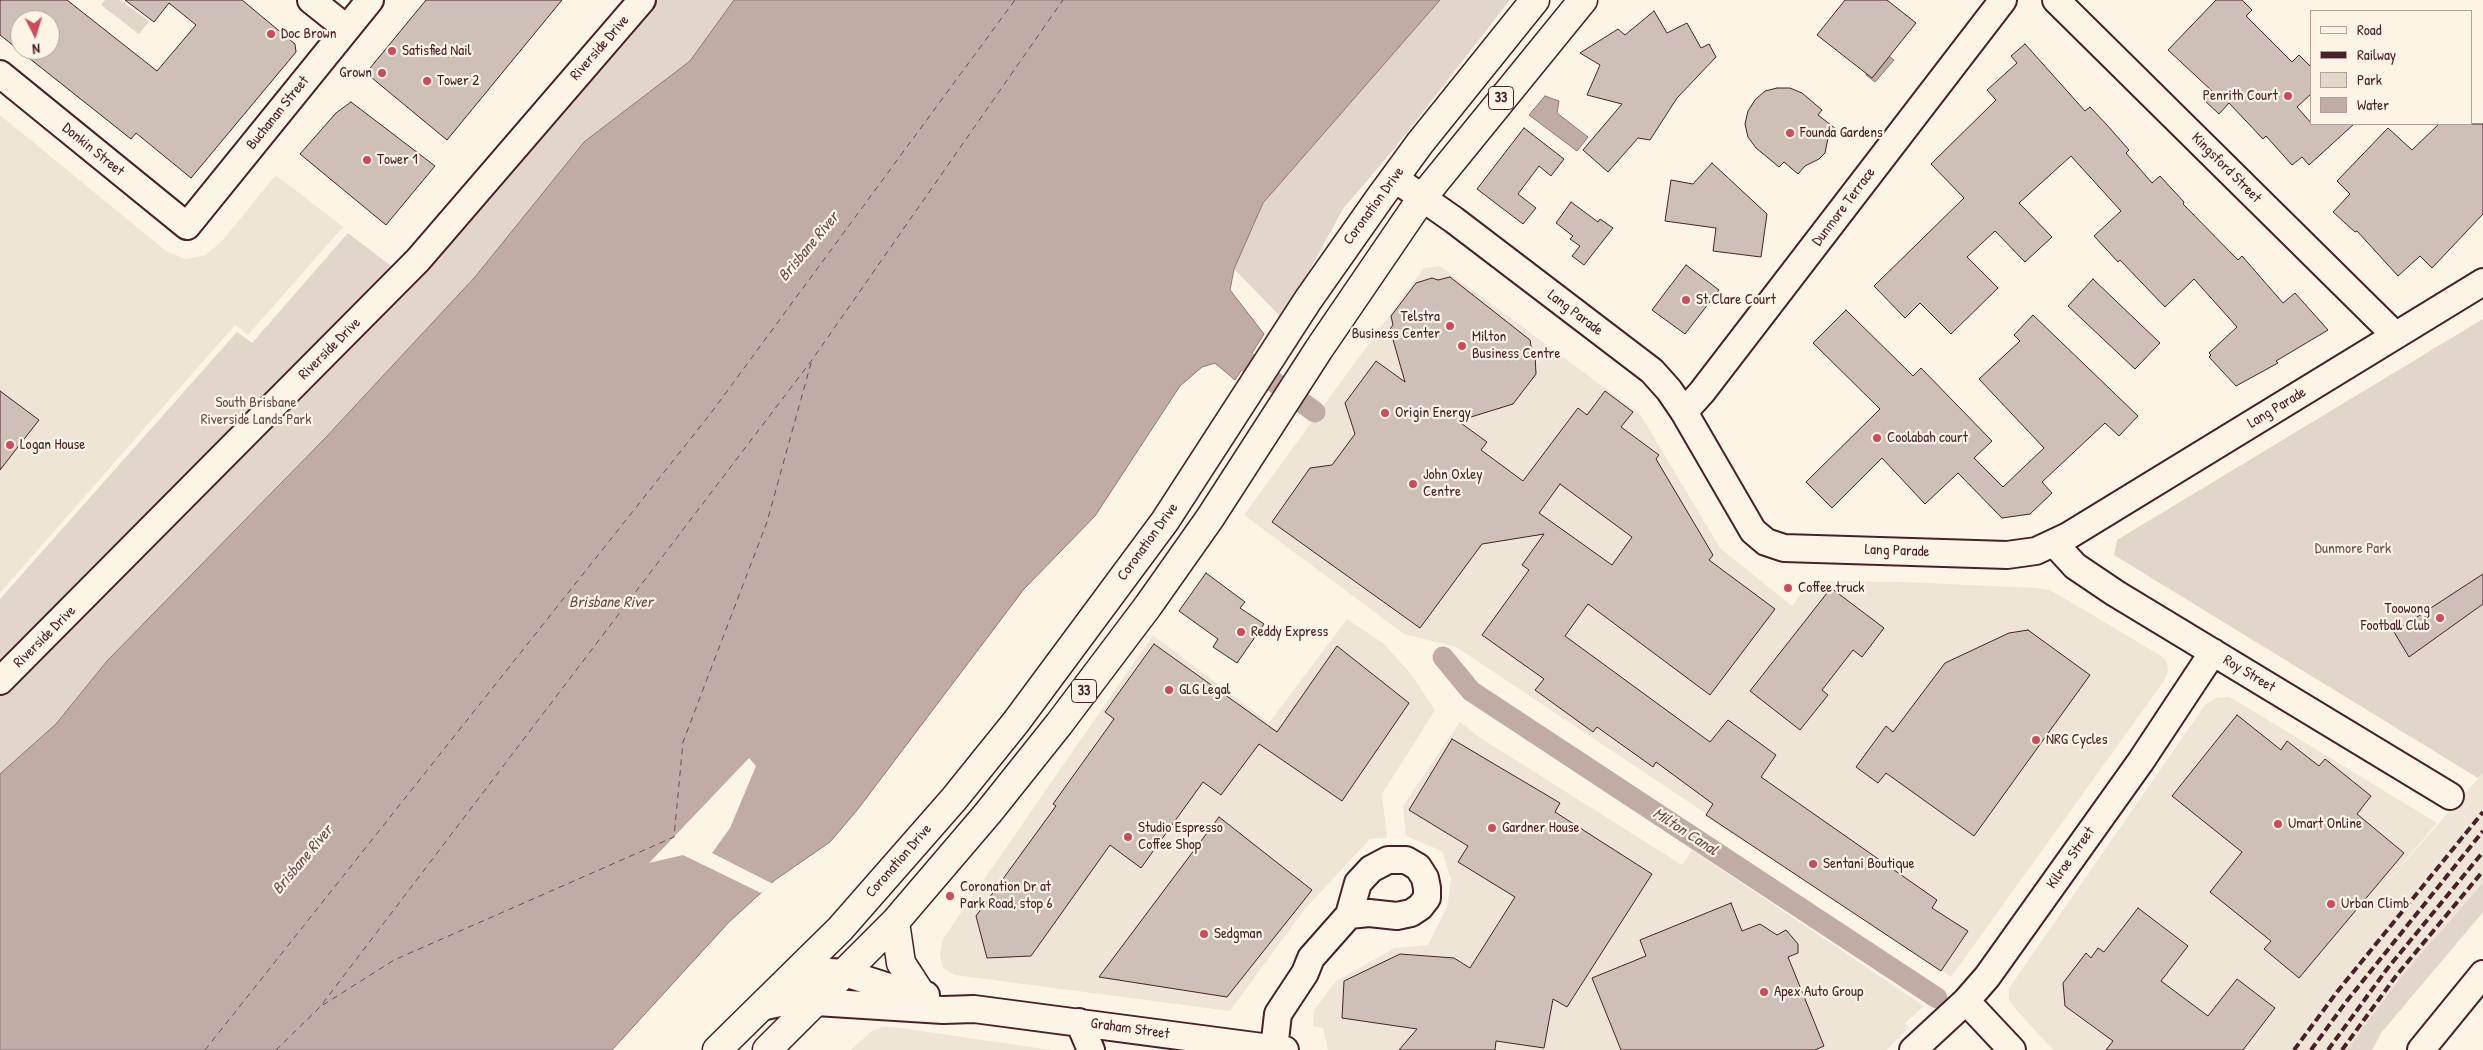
<!DOCTYPE html>
<style>
body{margin:0}
#map{position:relative;width:2483px;height:1050px;overflow:hidden;background:#fcf5e5;font-family:"Patrick Hand",sans-serif}
canvas{display:block}
.legend{position:absolute;left:2310px;top:10px;width:162px;height:115px;box-sizing:border-box;background:#fcf5e5;border:1px solid #b59f9b;margin:0;padding:6px 9px;list-style:none;font-size:15px;color:#4a1f2b}
.legend li{display:flex;align-items:center;gap:10px;height:25px}
.legend b{width:25px;border:1px solid #b59f9b}
.north{position:absolute;left:10px;top:10px;width:50px;height:50px;box-sizing:border-box;background:#fcf5e5;border:1px solid #b59f9b;border-radius:50%;rotate:175deg;font-size:14px;font-weight:700;line-height:20px;text-align:center;color:#4a1f2b}
.north::after{content:'';display:block;margin:auto;width:18px;height:22px;background:#d1495b;clip-path:polygon(50% 0,100% 100%,50% 72%,0 100%)}
</style>
<div id="map">
<canvas width="2483" height="1050"></canvas>
<ul class="legend">
<li><b style="height:6px;background:#fcf5e5"></b>Road</li>
<li><b style="height:6px;background:#4a1f2b"></b>Railway</li>
<li><b style="height:14px;background:#e2d5ca"></b>Park</li>
<li><b style="height:14px;background:#c0aca5"></b>Water</li>
</ul>
<div class="north">N</div>
</div>
<script>
const ctx = document.querySelector('canvas').getContext('2d');
ctx.lineJoin = 'round';
function paint(path, color) {
  ctx.fillStyle = color;
  ctx.fill(path, 'evenodd');
}
function toPath(rows) {
  const path = new Path2D();
  for (const r of rows) {
    path.moveTo(r[0], r[1]);
    for (let i = 2; i < r.length; i += 2) path.lineTo(r[i], r[i + 1]);
  }
  return path;
}
function strokePath(path, color, width, dash) {
  ctx.strokeStyle = color;
  ctx.lineWidth = width;
  ctx.lineCap = dash ? 'butt' : 'round';
  ctx.setLineDash(dash || []);
  ctx.stroke(path);
}
function label(font, color, halo, rows, align = 'center') {
  ctx.font = font + ' "Patrick Hand",sans-serif';
  ctx.lineWidth = 4.5;
  ctx.setLineDash([]);
  ctx.textBaseline = 'middle';
  ctx.strokeStyle = halo;
  ctx.fillStyle = color;
  for (const [text, x, y, turn = 0] of rows) {
    ctx.save();
    ctx.translate(x, y);
    ctx.rotate((+turn || 0) * Math.PI / 180);
    ctx.textAlign = isNaN(turn) ? turn : align;
    if (halo) ctx.strokeText(text, 0, 0);
    ctx.fillText(text, 0, 0);
    ctx.restore();
  }
}
paint(toPath([
 [0,115,166,251,186,259,206,255,222,241,276,175,343,227,248,335,235,325,0,593],
 [1440,266,1640,414,1720,548,1792,606,1811,581,1905,582,2037,588,2049,590,2059,595,2161,656,2167,662,2168,671,2164,681,1951,977,1456,647,1404,634,1244,515,1424,268],
 [1347,619,1383,643,1411,674,1435,710,1382,794,1387,838,1370,839,1304,910,1230,1011,955,975,943,968,940,955,943,939,1153,635,1269,723],
 [2228,697,2240,703,2437,823,2374,897,2483,773,2483,912,2381,1033,2372,1050,2248,1050,2278,1011,2247,1050,2053,1050,2013,1006,2009,1000,2009,988,2205,705,2216,698],
 [1460,722,1479,737,1682,865,1692,850,1924,1006,1905,1023,1909,1027,1887,1050,1328,1050,1323,1028,1313,1026,1314,1010,1336,981,1395,948,1428,945,1447,907,1451,880,1442,851,1406,836,1403,806],
 [883,1027,894,1027,1051,1050,851,1050,872,1031]
]), '#eee5d7');
paint(toPath([
 [105,0,120,0,149,21,139,34,101,5],
 [638,0,734,0,690,61,584,142,475,277,324,438,107,661,56,724,0,774,0,599,237,332,252,343,348,233,395,269],
 [1440,0,1510,0,1394,149,1343,209,1283,319,1234,269,1263,203],
 [2483,319,2483,773,2478,778,2114,555,2117,540],
 [2483,883,2483,912,2381,1033,2372,1050,2347,1050,2402,976]
]), '#e2d5ca');
const water = toPath([
 [734,0,1440,0,1263,203,1234,269,1230,290,1264,334,1235,380,1215,363,1202,367,1180,386,1095,516,1024,589,858,809,830,842,775,880,729,922,612,1050,0,1050,0,774,56,724,107,661,325,438,475,277,584,142,690,61,734,0],
 [1883,52,1894,60,1875,82,1866,75,1883,52],
 [1545,96,1559,101,1557,113,1588,137,1577,151,1529,115,1545,96]
]);
paint(water, '#c0aca5');
strokePath(water, '#917474', 1);
paint(toPath([
 [749,758,756,766,730,828,712,853,773,884,761,893,683,855,649,863]
]), '#fcf5e5');
strokePath(toPath([
 [1247,362,1315,412],
 [1443,657,1471,691,1937,998]
]), '#c0aca5', 21);
strokePath(toPath([
 [323,1005,394,960,674,837,683,742,767,522,811,363],
 [205,1050,711,413,1015,0],
 [276,1050,320,1007,812,360,1063,0]
]), '#6d4950', 1, [6, 5]);
const building = toPath([
 [0,0,67,0,157,71,196,25,169,3,154,22,125,0,242,0,295,44,296,52,191,178,136,133,131,139,0,35,0,0],
 [20,20,50,20,50,50,20,50,20,20],
 [426,0,562,0,447,140,366,73,426,0],
 [1845,0,1887,0,1916,23,1872,78,1817,35,1845,0],
 [2216,0,2242,0,2252,10,2246,16,2292,62,2299,55,2312,68,2312,93,2297,107,2312,124,2354,124,2309,165,2302,157,2292,165,2266,136,2263,139,2229,103,2219,114,2204,100,2212,91,2168,50,2216,0],
 [1654,11,1667,33,1687,23,1701,48,1709,44,1716,57,1677,98,1650,140,1638,138,1608,172,1583,150,1622,104,1587,95,1600,65,1580,53,1618,29,1625,35,1654,11],
 [2025,44,2085,111,2090,107,2107,125,2129,150,2126,153,2152,183,2160,176,2184,202,2183,204,2238,260,2242,256,2283,303,2295,293,2328,330,2276,361,2278,363,2236,386,2209,357,2211,355,2209,353,2237,327,2194,279,2165,307,2120,260,2118,262,2094,236,2121,211,2071,156,2019,203,2052,237,2025,262,1995,231,1967,257,1998,288,1951,334,1920,303,1905,318,1874,286,1964,198,1931,164,1996,100,1987,90,2017,63,2011,56,2025,44],
 [1777,88,1790,88,1802,93,1822,110,1818,115,1836,129,1828,138,1825,153,1819,159,1805,166,1798,174,1784,162,1779,167,1756,148,1748,137,1745,124,1748,111,1755,100,1765,91,1777,88],
 [351,102,435,166,386,225,300,154,336,113,351,102],
 [2439,124,2483,124,2483,214,2432,268,2420,256,2398,276,2357,231,2355,232,2333,212,2350,194,2337,181,2388,128,2412,150,2439,124],
 [1524,128,1564,159,1551,176,1539,166,1518,194,1536,208,1523,224,1477,189,1524,128],
 [1712,163,1767,214,1761,257,1713,251,1716,228,1665,221,1671,180,1693,184,1712,163],
 [1571,202,1598,222,1600,219,1613,228,1584,265,1572,256,1580,246,1570,239,1573,236,1556,223,1571,202],
 [1686,265,1719,290,1685,334,1652,310,1686,265],
 [1450,277,1530,340,1532,352,1535,355,1536,374,1513,404,1458,421,1487,442,1481,450,1523,481,1578,408,1587,415,1605,391,1633,412,1621,427,1659,455,1656,459,1713,555,1709,560,1775,609,1710,695,1588,604,1565,636,1710,742,1728,720,1776,755,1761,777,1937,900,1932,908,1968,931,1941,971,1706,815,1713,804,1656,762,1653,767,1597,727,1593,732,1535,690,1544,679,1482,635,1529,570,1522,565,1544,534,1482,544,1420,628,1272,522,1310,468,1332,465,1355,434,1345,403,1376,361,1405,382,1390,329,1393,325,1391,316,1416,283,1432,278,1438,280,1450,277],
 [1560,484,1632,537,1612,565,1539,513,1560,484],
 [2093,279,2160,343,2135,369,2068,306,2093,279],
 [1846,310,1913,376,1921,368,1992,441,1974,458,2003,487,2044,448,1979,379,2020,341,2014,335,2033,315,2138,416,2119,436,2105,423,2042,482,2052,493,2030,514,2002,518,1958,473,1925,504,1882,458,1832,508,1806,482,1880,409,1813,343,1846,310],
 [0,391,39,420,0,470,0,391],
 [1206,573,1245,602,1240,608,1264,624,1237,663,1213,647,1218,639,1179,611,1206,573],
 [2483,574,2483,604,2409,657,2394,632,2483,574],
 [1831,588,1884,628,1862,657,1853,650,1822,690,1828,695,1800,730,1750,691,1831,588],
 [2028,630,2090,675,1974,836,1886,773,1878,783,1856,767,1886,726,1893,732,1945,663,2009,633,2028,630],
 [1154,644,1277,732,1337,646,1409,703,1342,801,1259,744,1221,795,1203,782,1141,868,1110,845,1031,956,987,958,976,916,1056,806,1053,804,1114,719,1105,712,1154,644],
 [2237,715,2281,750,2287,741,2319,766,2325,759,2371,796,2357,814,2404,853,2299,978,2264,949,2271,941,2210,892,2242,852,2172,796,2237,715],
 [1452,739,1560,803,1555,812,1652,874,1567,1007,1553,999,1544,1048,1496,1041,1495,1050,1399,1050,1417,1029,1342,1018,1344,981,1400,954,1454,958,1470,968,1515,897,1458,862,1468,846,1409,810,1452,739],
 [1219,817,1312,890,1227,997,1099,977,1219,817],
 [1731,903,1742,931,1760,924,1777,935,1786,930,1798,944,1798,953,1788,957,1824,1046,1815,1050,1621,1050,1592,978,1646,956,1640,940,1731,903],
 [2138,908,2188,946,2161,981,2208,1016,2237,979,2275,1008,2243,1050,2106,1050,2113,1041,2065,1006,2063,983,2086,953,2091,958,2098,948,2104,952,2138,908]
]);
paint(building, '#cfc0b7');
strokePath(building, '#4a1f2b', 1);
const minor = toPath([
 [311,0,346,28],
 [2056,0,2395,335],
 [0,74,187,226,370,0],
 [1394,178,1454,220,1652,371,1669,390,1684,412,1753,531,1766,542,1784,548,2007,555,2036,551,2068,536,2483,282],
 [1684,412,1702,392,2003,0],
 [2054,543,2075,566,2115,593,2450,796],
 [0,681,418,260,642,0],
 [1966,1001,2012,1050],
 [816,1002,943,1010,974,1009,1285,1050],
 [761,1007,784,1002,811,978,830,972,845,973,898,990,926,995],
 [1079,1022,1091,1050],
 [1274,1049,1278,1014,1305,973,1311,958,1349,915,1358,883,1371,869,1388,860,1406,860,1418,867,1425,878,1427,888,1427,898,1420,907,1411,913,1397,916,1369,913,1349,915],
 [1913,1050,1966,1001,1987,977,2141,761,2213,652],
 [2421,1050,2483,974]
]);
const highway = toPath([
 [895,922,901,963,921,994],
 [717,1050,840,929,954,799,1016,722,1165,521,1308,300,1379,199,1420,143,1535,0],
 [767,1050,895,922,988,813,1059,724,1148,606,1210,518,1319,349,1422,198,1583,0]
]);
strokePath(minor, '#4a1f2b', 30);
strokePath(highway, '#4a1f2b', 31);
strokePath(minor, '#fcf5e5', 26);
strokePath(highway, '#fcf5e5', 28);
strokePath(toPath([
 [2294,1050,2337,992,2483,812],
 [2311,1050,2346,1002,2483,831],
 [2328,1050,2387,969,2483,852],
 [2342,1050,2396,976,2483,871]
]), '#4a1f2b', 4, [8, 4]);
for (const [x, y, r, color] of [
 [271,34,5,"#d1495b"],
 [392,51,5,"#d1495b"],
 [382,73,5,"#d1495b"],
 [427,81,5,"#d1495b"],
 [2288,96,5,"#d1495b"],
 [1790,133,5,"#d1495b"],
 [367,160,5,"#d1495b"],
 [1686,300,5,"#d1495b"],
 [1450,326,5,"#d1495b"],
 [1462,346,5,"#d1495b"],
 [1385,413,5,"#d1495b"],
 [1877,438,5,"#d1495b"],
 [10,445,5,"#d1495b"],
 [1413,484,5,"#d1495b"],
 [1788,588,5,"#d1495b"],
 [2440,618,5,"#d1495b"],
 [1241,632,5,"#d1495b"],
 [1169,690,5,"#d1495b"],
 [2036,740,5,"#d1495b"],
 [2278,824,5,"#d1495b"],
 [1492,828,5,"#d1495b"],
 [1128,837,5,"#d1495b"],
 [1813,864,5,"#d1495b"],
 [950,896,5,"#d1495b"],
 [2331,904,5,"#d1495b"],
 [1204,934,5,"#d1495b"],
 [1764,992,5,"#d1495b"]
]) {
  const dot = new Path2D();
  dot.arc(x, y, r, 0, 2 * Math.PI);
  ctx.fillStyle = color;
  ctx.fill(dot);
  strokePath(dot, '#fcf5e5', 2);
}
for (const [x, y, w] of [
 [1501,98,25],
 [1084,691,25]
]) {
  const box = new Path2D();
  box.roundRect(x - w / 2, y - 11.5, w, 23, 4);
  ctx.fillStyle = '#fcf5e5';
  ctx.fill(box);
  strokePath(box, '#4a1f2b', 1);
}
label('bold 14px', '#4a1f2b', null, [
 ["33",1501,98],
 ["33",1084,691]
]);
label('15px', '#4a1f2b', '#fcf5e5', [
 ["Doc Brown",281,34],
 ["Satisfied Nail",402,51],
 ["Grown",372,73,"right"],
 ["Tower 2",437,81],
 ["Penrith Court",2278,96,"right"],
 ["Founda Gardens",1800,133],
 ["Tower 1",377,160],
 ["St Clare Court",1696,300],
 ["Telstra",1440,317,"right"],
 ["Business Center",1440,334,"right"],
 ["Milton",1472,337],
 ["Business Centre",1472,354],
 ["Origin Energy",1395,413],
 ["Coolabah court",1887,438],
 ["Logan House",20,445],
 ["John Oxley",1423,475],
 ["Centre",1423,492],
 ["Coffee truck",1798,588],
 ["Toowong",2430,609,"right"],
 ["Football Club",2430,626,"right"],
 ["Reddy Express",1251,632],
 ["GLG Legal",1179,690],
 ["NRG Cycles",2046,740],
 ["Umart Online",2288,824],
 ["Studio Espresso",1138,828],
 ["Coffee Shop",1138,845],
 ["Gardner House",1502,828],
 ["Sentani Boutique",1823,864],
 ["Coronation Dr at",960,887],
 ["Park Road, stop 6",960,904],
 ["Urban Climb",2341,904],
 ["Sedgman",1214,934],
 ["Apex Auto Group",1774,992]
], 'left');
label('15px', '#4a1f2b', '#fcf5e5', [
 ["Riverside Drive",600,48,-49],
 ["Buchanan Street",278,113,-51],
 ["Donkin Street",93,150,39],
 ["Kingsford Street",2226,168,45],
 ["Coronation Drive",1374,206,-54],
 ["Dunmore Terrace",1844,207,-53],
 ["Lang Parade",1575,313,37],
 ["Riverside Drive",330,349,-45],
 ["Lang Parade",2277,408,-31],
 ["Coronation Drive",1148,542,-54],
 ["Lang Parade",1897,551,2],
 ["Riverside Drive",45,637,-45],
 ["Roy Street",2249,674,31],
 ["Kilroe Street",2071,858,-55],
 ["Coronation Drive",899,861,-49],
 ["Graham Street",1130,1029,8]
]);
label('15px', '#704c53', '#fcf5e5', [
 ["South Brisbane",256,403],
 ["Riverside Lands Park",256,420],
 ["Dunmore Park",2353,549]
]);
label('italic 16px', '#6d4950', '#fcf5e5', [
 ["Brisbane River",809,247,-50],
 ["Brisbane River",611,603],
 ["Milton Canal",1685,832,33],
 ["Brisbane River",303,860,-50]
]);
</script>
